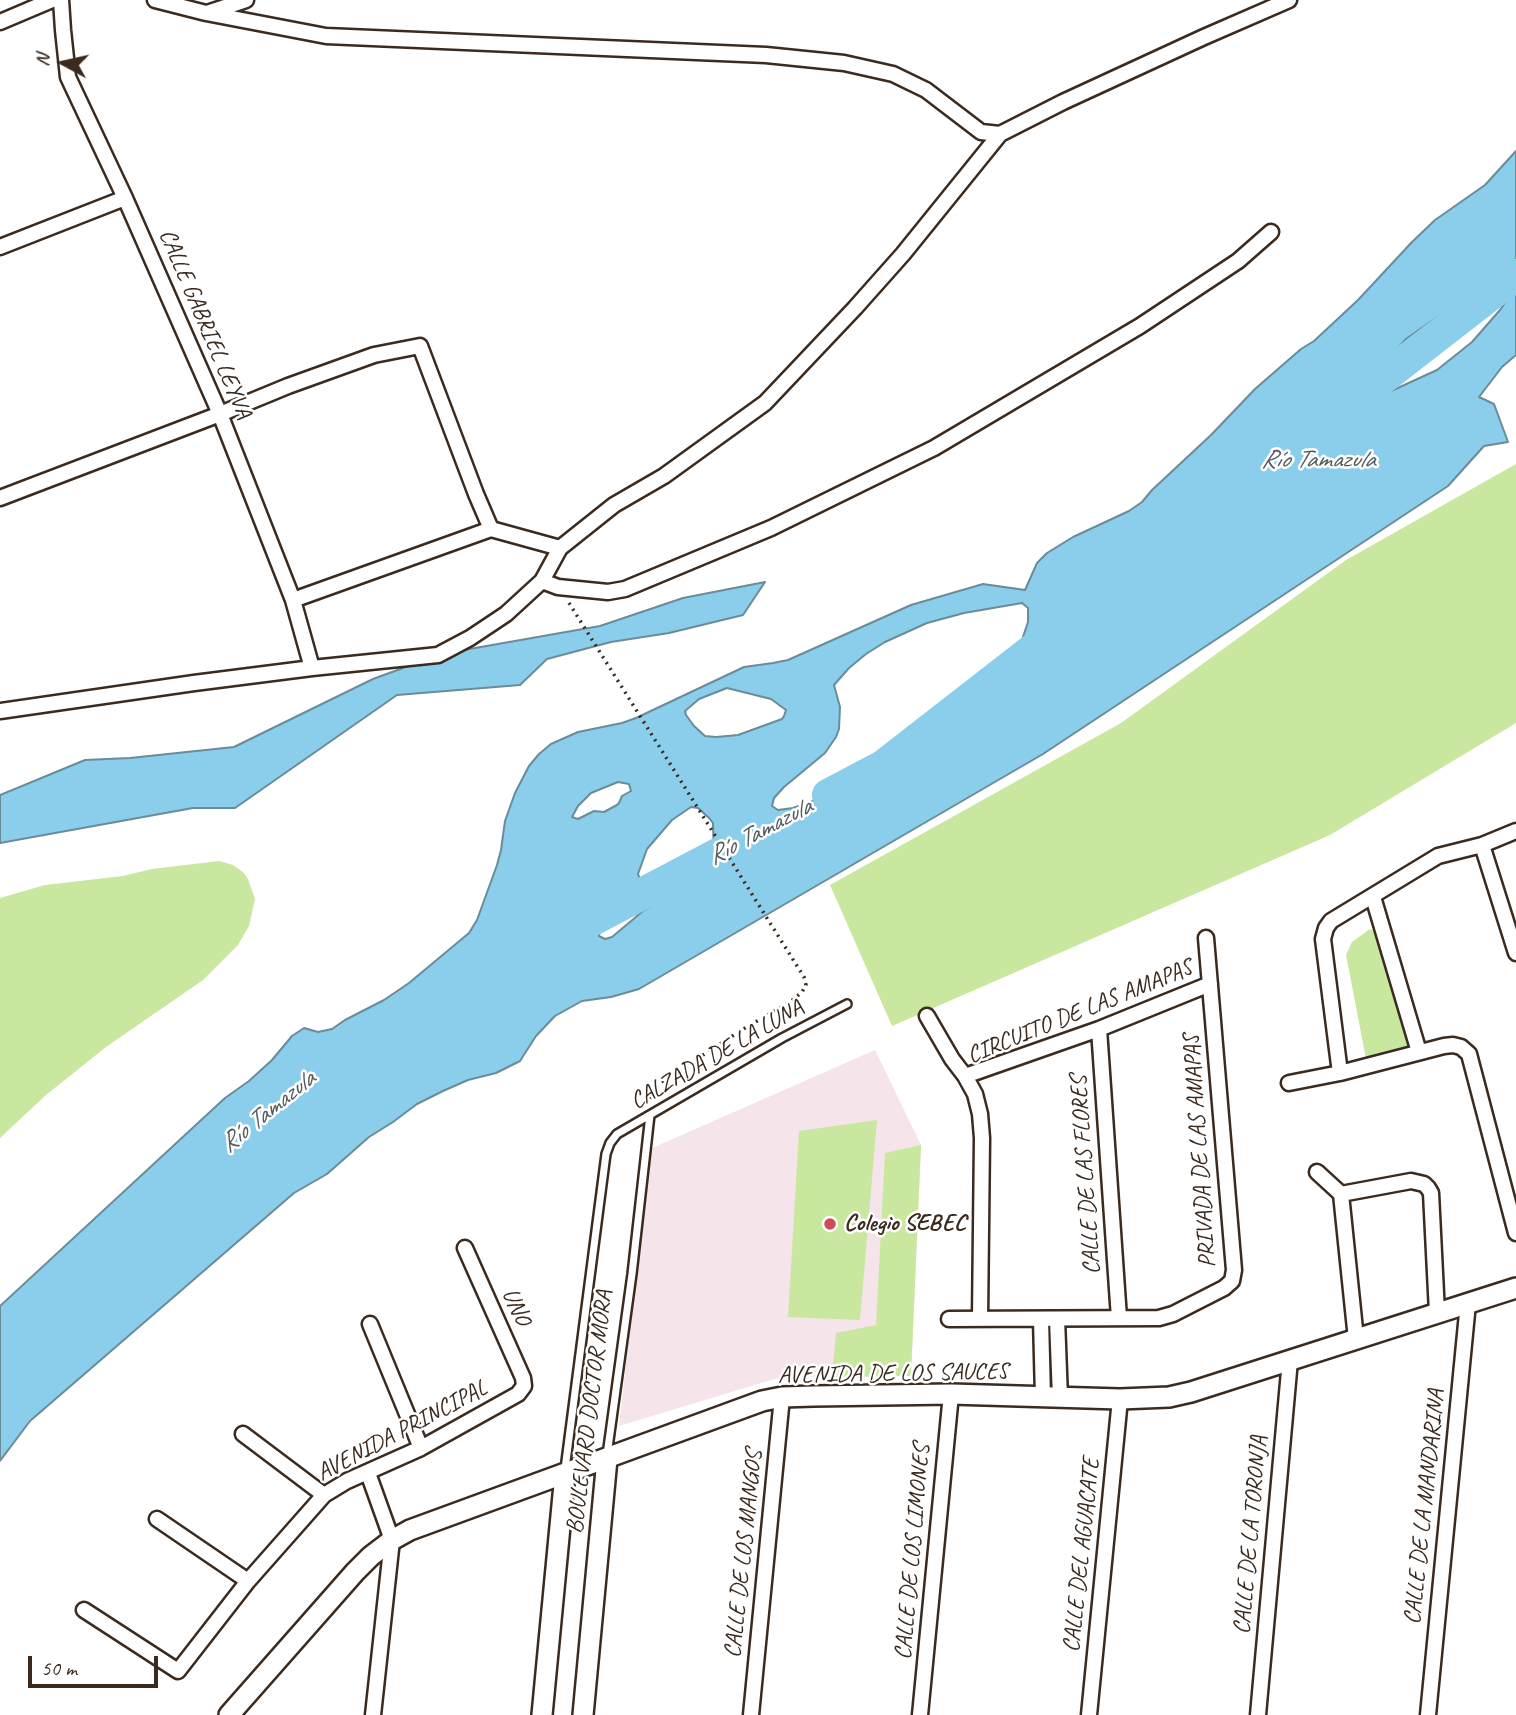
<!DOCTYPE html>
<meta charset="utf-8">
<style>
body{margin:0}
#map{position:relative;width:1516px;height:1715px;overflow:hidden;background:#fff;font-family:Caveat,sans-serif}
canvas{display:block}
.north{position:absolute;left:28px;top:28px;width:70px;height:70px;-webkit-text-stroke:5px #fff;paint-order:stroke;rotate:278deg;font-size:19px;font-weight:700;line-height:28px;text-align:center;color:#3b2a1e}
.north::after{content:'';display:block;margin:auto;width:24px;height:32px;background:#3b2a1e;clip-path:polygon(50% 0,100% 100%,50% 72%,0 100%)}
.scale{position:absolute;left:28px;top:1656px;width:130px;height:32px;box-sizing:border-box;border:4px solid #3b2a1e;border-top:0;padding-left:9px;font-size:21px;line-height:24px;white-space:nowrap;color:#3b2a1e;-webkit-text-stroke:5px #fff;paint-order:stroke}
</style>
<div id="map">
<canvas width="1516" height="1715"></canvas>
<div class="north">N</div>
<div class="scale">50 m</div>
</div>
<script>
const ctx = document.querySelector('canvas').getContext('2d');
ctx.lineJoin = 'round';
function paint(path, color) {
  ctx.fillStyle = color;
  ctx.fill(path, 'evenodd');
}
function toPath(rows) {
  const path = new Path2D();
  for (const r of rows) {
    path.moveTo(r[0], r[1]);
    for (let i = 2; i < r.length; i += 2) path.lineTo(r[i], r[i + 1]);
  }
  return path;
}
function strokePath(path, color, width, dash) {
  ctx.strokeStyle = color;
  ctx.lineWidth = width;
  ctx.lineCap = dash ? 'butt' : 'round';
  ctx.setLineDash(dash || []);
  ctx.stroke(path);
}
function label(font, color, halo, rows, align = 'center') {
  ctx.font = font + ' Caveat,sans-serif';
  ctx.lineWidth = 5;
  ctx.setLineDash([]);
  ctx.textBaseline = 'middle';
  ctx.strokeStyle = halo;
  ctx.fillStyle = color;
  for (const [text, x, y, turn = 0] of rows) {
    ctx.save();
    ctx.translate(x, y);
    ctx.rotate((+turn || 0) * Math.PI / 180);
    ctx.textAlign = isNaN(turn) ? turn : align;
    if (halo) ctx.strokeText(text, 0, 0);
    ctx.fillText(text, 0, 0);
    ctx.restore();
  }
}
paint(toPath([
 [875,1050,921,1145,911,1376,781,1377,619,1426,650,1149]
]), '#f5e4e9');
paint(toPath([
 [1516,464,1516,723,1330,835,892,1026,830,885,1121,723,1346,560],
 [219,861,233,865,244,873,248,879,255,899,249,926,238,945,203,980,106,1047,46,1095,0,1138,0,898,45,885,123,876,152,869],
 [1370,929,1379,932,1418,1045,1366,1059,1346,955,1352,942],
 [877,1120,860,1320,788,1317,799,1131],
 [921,1145,911,1376,832,1377,836,1333,876,1325,885,1153]
]), '#c9e79e');
const water = toPath([
 [1516,151,1516,273,1510,274,1477,289,1406,339,1396,350,1385,370,1383,391,1389,392,1437,370,1472,342,1500,310,1516,287,1516,355,1502,367,1479,397,1494,404,1508,442,1484,446,1448,486,1043,754,639,989,611,997,582,1001,555,1016,536,1036,520,1061,496,1073,468,1080,443,1091,417,1104,393,1122,369,1137,327,1174,294,1193,30,1421,0,1461,0,1306,225,1098,249,1081,272,1060,292,1036,304,1028,318,1032,332,1029,345,1020,384,1000,409,983,469,933,477,920,497,865,501,850,505,821,515,793,529,766,539,754,551,744,578,732,622,723,636,718,744,667,773,663,788,660,911,605,983,584,1025,590,1037,563,1047,553,1073,537,1129,511,1142,502,1152,490,1211,435,1255,389,1301,349,1314,341,1358,300,1412,242,1435,220,1485,185,1516,151],
 [1022,603,1028,608,1028,622,1017,655,1002,688,997,692,920,745,895,759,885,768,858,778,813,801,793,808,778,810,772,806,774,798,784,787,825,753,836,737,839,729,840,707,834,685,849,668,866,654,885,642,927,623,964,613,1022,603],
 [727,688,771,699,786,710,784,716,782,719,738,735,716,737,705,736,694,726,686,715,685,711,699,699,727,688],
 [618,782,629,784,631,791,622,796,619,803,617,805,604,812,594,811,578,819,572,817,578,806,591,793,618,782],
 [691,807,698,808,709,818,713,823,714,859,712,869,643,911,612,937,605,939,599,936,600,930,625,897,641,887,642,884,638,874,647,849,672,820,691,807],
 [765,582,743,615,669,633,611,642,547,659,520,685,397,695,235,808,193,808,0,843,0,795,85,760,130,758,234,747,373,679,441,654,600,626,683,598,765,582]
]);
paint(water, '#8aceeb');
strokePath(water, '#6a8c99', 2);
strokePath(toPath([
 [1351,403,1516,275],
 [828,795,883,766,1045,640],
 [581,926,752,836]
]), '#8aceeb', 32);
const lane = toPath([
 [607,1455,632,1274,650,1115],
 [565,1469,606,1154,610,1143,617,1134,782,1038,847,1004]
]);
const street = toPath([
 [61,0,63,30,68,77,125,198,220,414,293,600,312,668],
 [155,0,206,13,326,36,766,55,844,63,893,74,926,90,981,132,1000,134],
 [207,13,246,0],
 [0,22,52,0],
 [0,247,125,198],
 [0,498,220,414,288,386,374,355,420,346,476,494,491,529],
 [542,581,558,587,608,592,625,589,771,528,934,448,1140,326,1238,261,1271,232],
 [293,600,491,529,560,548],
 [0,711,194,683,312,668,438,655,470,638,506,614,542,581,560,548,614,505,664,476,765,403,855,308,903,254,1000,134,1063,102,1204,37,1289,0],
 [1482,845,1516,953],
 [1373,897,1419,1052],
 [927,1016,952,1059,965,1076,975,1094,980,1114,982,1138,980,1319],
 [1099,1029,1119,1318],
 [1340,1073,1323,939,1326,928,1331,921,1438,856,1482,845,1516,831],
 [965,1076,1099,1029,1210,984],
 [1289,1083,1340,1073,1444,1046,1453,1045,1461,1047,1469,1054,1516,1233],
 [1317,1172,1341,1194,1356,1339],
 [1341,1194,1411,1181,1424,1184,1428,1188,1431,1193,1437,1313],
 [949,1319,1159,1318,1173,1314,1224,1288,1232,1281,1234,1270,1206,938],
 [1041,1319,1043,1397],
 [1057,1319,1060,1398],
 [370,1324,421,1448],
 [243,1434,324,1495],
 [368,1473,392,1540,373,1715],
 [157,1519,248,1581],
 [84,1610,178,1671,248,1581,324,1495,347,1481,421,1448,518,1394,524,1386,523,1378,465,1248],
 [751,1715,782,1397],
 [920,1715,951,1394],
 [1089,1715,1120,1399],
 [1258,1715,1290,1360],
 [1428,1715,1468,1303]
]);
const secondary = toPath([
 [229,1715,355,1572,371,1556,392,1540,410,1530,762,1401,782,1397,814,1396,951,1394,1120,1399,1169,1397,1191,1392,1516,1288],
 [542,1715,565,1474],
 [583,1715,607,1459]
]);
strokePath(lane, '#3b2a1e', 12);
strokePath(street, '#3b2a1e', 19);
strokePath(secondary, '#3b2a1e', 24);
strokePath(toPath([
 [569,603,804,977,806,985,802,992,790,1002,740,1031,660,1083,653,1090,650,1100]
]), '#3b2a1e', 3.5, [2, 5]);
strokePath(lane, '#fff', 7);
strokePath(street, '#fff', 14);
strokePath(secondary, '#fff', 19);
for (const [x, y, r, color] of [
 [830,1224,7,"#d1495b"]
]) {
  const dot = new Path2D();
  dot.arc(x, y, r, 0, 2 * Math.PI);
  ctx.fillStyle = color;
  ctx.fill(dot);
  strokePath(dot, '#fff', 2.5);
}
label('24px', '#3b2a1e', '#fff', [
 ["CALLE GABRIEL LEYVA",205,324,67],
 ["CIRCUITO DE LAS AMAPAS",1080,1012,-22],
 ["CALZADA DE LA LUNA",717,1055,-30],
 ["PRIVADA DE LAS AMAPAS",1200,1151,-94],
 ["CALLE DE LAS FLORES",1086,1175,-94],
 ["UNO",516,1307,66],
 ["AVENIDA DE LOS SAUCES",893,1374,-1],
 ["BOULEVARD DOCTOR MORA",590,1412,-83],
 ["AVENIDA PRINCIPAL",402,1431,-28],
 ["CALLE DE LA MANDARINA",1425,1507,-84],
 ["CALLE DE LA TORONJA",1251,1535,-85],
 ["CALLE DE LOS LIMONES",913,1552,-85],
 ["CALLE DE LOS MANGOS",744,1554,-84],
 ["CALLE DEL AGUACATE",1082,1555,-84]
]);
label('bold 24px', '#3b2a1e', '#fff', [
 ["Colegio SEBEC",844,1224]
], 'left');
label('italic 26px', '#535b5c', '#fff', [
 ["Río Tamazula",1318,460],
 ["Río Tamazula",760,832,-28],
 ["Río Tamazula",268,1112,-39]
]);
</script>
